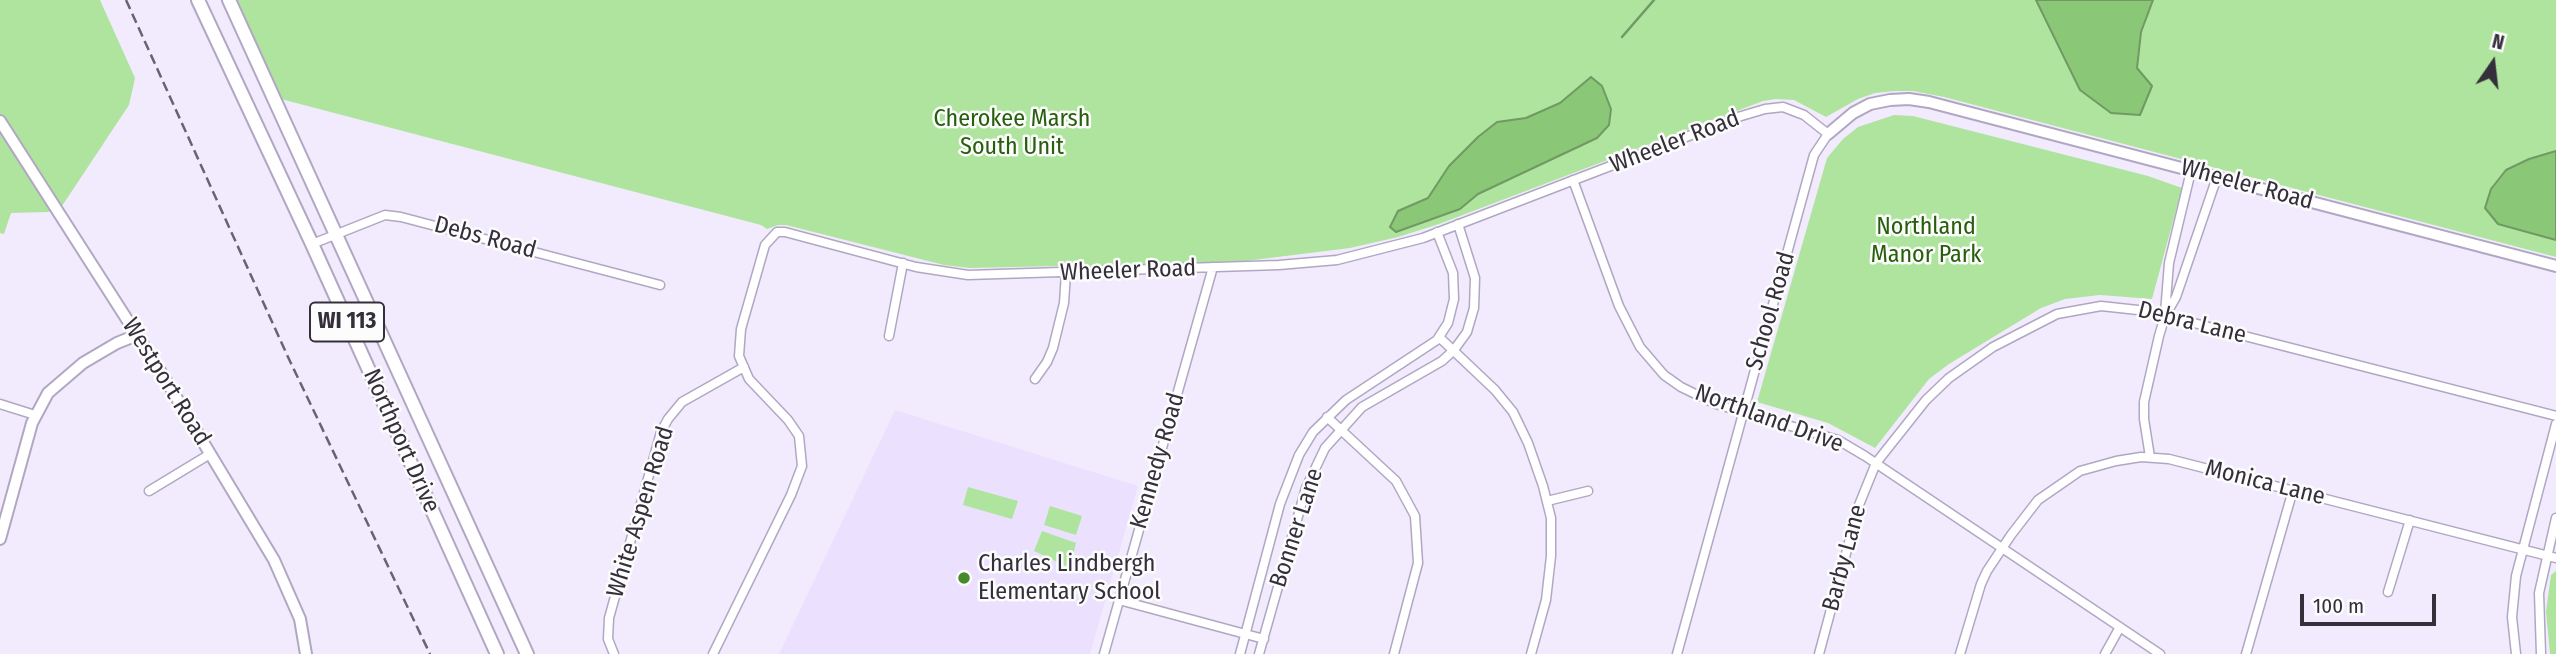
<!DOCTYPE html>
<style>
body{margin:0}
#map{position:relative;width:2556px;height:654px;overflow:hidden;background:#f2ebfe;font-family:"Fira Sans Condensed",sans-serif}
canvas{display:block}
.north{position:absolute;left:2458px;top:28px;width:70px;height:70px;-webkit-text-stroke:5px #fcfcfc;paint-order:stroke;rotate:14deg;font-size:19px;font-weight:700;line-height:28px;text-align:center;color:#342f3b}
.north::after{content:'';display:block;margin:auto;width:24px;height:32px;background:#342f3b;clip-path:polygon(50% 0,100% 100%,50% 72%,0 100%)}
.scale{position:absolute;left:2300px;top:594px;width:136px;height:32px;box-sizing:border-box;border:4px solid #342f3b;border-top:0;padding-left:9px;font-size:21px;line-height:24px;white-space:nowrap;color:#342f3b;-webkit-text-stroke:5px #fcfcfc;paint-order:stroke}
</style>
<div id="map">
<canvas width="2556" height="654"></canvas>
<div class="north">N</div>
<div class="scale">100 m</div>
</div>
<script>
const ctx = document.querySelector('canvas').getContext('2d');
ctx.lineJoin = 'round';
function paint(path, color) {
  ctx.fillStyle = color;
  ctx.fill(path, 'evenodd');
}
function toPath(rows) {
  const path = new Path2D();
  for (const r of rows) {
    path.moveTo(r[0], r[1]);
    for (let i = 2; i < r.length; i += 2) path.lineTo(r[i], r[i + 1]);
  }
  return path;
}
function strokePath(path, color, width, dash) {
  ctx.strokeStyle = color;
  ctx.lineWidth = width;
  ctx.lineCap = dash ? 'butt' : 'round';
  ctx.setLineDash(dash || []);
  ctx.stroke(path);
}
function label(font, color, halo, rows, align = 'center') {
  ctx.font = font + ' "Fira Sans Condensed",sans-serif';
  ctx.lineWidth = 5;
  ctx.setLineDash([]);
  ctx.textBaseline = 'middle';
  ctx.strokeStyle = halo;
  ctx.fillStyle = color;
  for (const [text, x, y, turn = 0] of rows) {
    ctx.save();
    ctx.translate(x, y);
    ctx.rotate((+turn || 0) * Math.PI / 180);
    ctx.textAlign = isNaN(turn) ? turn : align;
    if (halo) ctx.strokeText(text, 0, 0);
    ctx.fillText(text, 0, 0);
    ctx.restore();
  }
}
paint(toPath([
 [895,410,1138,486,1090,654,779,654]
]), '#ebe1fe');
paint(toPath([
 [0,0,100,0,135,78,129,105,62,206,48,212,11,213,4,234,0,233],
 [236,0,2036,0,2054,36,2111,113,2140,115,2152,86,2137,69,2141,32,2153,0,2556,0,2556,151,2529,159,2498,224,2556,240,2556,257,1944,97,1913,91,1895,91,1875,93,1858,99,1826,117,1794,100,1776,99,1763,101,1439,224,1398,237,1350,248,1237,262,970,268,944,265,786,225,778,225,767,229,761,225,281,99],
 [1591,77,1567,152,1478,194,1460,209,1398,211,1428,198,1449,166,1478,137,1497,122,1526,118,1560,103],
 [1894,115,1913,116,2148,176,2182,188,2152,299,2100,295,2065,299,2041,308,1949,364,1929,379,1875,448,1828,423,1757,402,1827,158,1843,139,1858,127],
 [968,487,1018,501,1012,519,963,505],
 [1050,506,1082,516,1076,535,1044,525],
 [1042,531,1076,543,1070,568,1034,551],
 [2556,571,2556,654,2550,654,2546,611,2551,575]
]), '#aee49d');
const water = toPath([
 [2036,0,2153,0,2141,32,2137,68,2152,86,2140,115,2111,113,2080,90,2036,0],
 [1591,77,1602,86,1611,109,1609,125,1597,138,1478,194,1460,209,1396,232,1390,227,1398,211,1428,198,1449,166,1478,137,1497,122,1526,118,1560,103,1591,77],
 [2556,151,2556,240,2498,224,2485,208,2491,189,2506,170,2529,159,2556,151]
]);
paint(water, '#8ac776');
strokePath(water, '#709964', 2);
strokePath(toPath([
 [1622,37,1654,0]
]), '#709964', 2.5);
const street = toPath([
 [1573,180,1619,306,1640,347,1664,375,1681,387,1716,404,1838,440,1865,456,2160,654],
 [312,244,385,215,401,217,660,285],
 [2165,313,2169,263,2191,171],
 [889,336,903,263],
 [1439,337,1495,390,1513,412,1528,443,1543,486,1551,518,1551,556,1546,600,1531,654],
 [1035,379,1047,362,1053,348,1064,303,1066,273],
 [0,404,35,415],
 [1327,417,1396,481,1415,516,1418,563,1394,654],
 [2150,457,2144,419,2144,402,2159,336,2165,316,2176,297,2217,177],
 [149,491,210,454],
 [1547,501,1588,491],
 [2388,592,2410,520],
 [1119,600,1264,639],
 [614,654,608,639,609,618,661,432,668,419,682,402,744,367],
 [713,654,791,495,802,466,799,436,788,420,749,379,739,356,741,329,765,245,777,232,785,232,916,267,968,275,1279,265,1337,260,1423,238,1738,117,1765,109,1783,107,1804,115,1828,134,1814,155,1677,654],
 [1104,654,1213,267],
 [1240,654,1280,504,1299,455,1313,432,1346,400,1437,340,1448,323,1454,299,1453,273,1437,232],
 [1259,654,1306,488,1325,448,1362,407,1442,361,1454,350,1467,332,1474,308,1475,278,1458,224],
 [1819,654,1859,505,1876,463,1926,400,1949,378,1993,347,2057,314,2101,306,2147,311,2556,416],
 [1960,654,1981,584,1987,571,2011,535,2038,500,2080,471,2116,461,2141,457,2169,459,2556,558],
 [2105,654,2120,627],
 [2246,654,2293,490],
 [2516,654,2512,617,2516,576,2556,424],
 [2541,654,2539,593,2556,518]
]);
const secondary = toPath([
 [0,121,167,382,274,560,300,619,306,654],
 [1828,134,1853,113,1870,104,1890,100,1909,99,1929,102,2556,266],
 [0,539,32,423,48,393,83,363,117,343,137,335]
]);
const primary = toPath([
 [198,0,312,244,497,654],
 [229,0,527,654]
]);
strokePath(street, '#b1a7c3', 11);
strokePath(secondary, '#b1a7c3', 14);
strokePath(primary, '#b1a7c3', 16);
strokePath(street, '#fff', 8);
strokePath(secondary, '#fff', 10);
strokePath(primary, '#fff', 12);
strokePath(toPath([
 [126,0,288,357,430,654]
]), '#696371', 2.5, [10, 5]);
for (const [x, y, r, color] of [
 [964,578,7,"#478a2d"]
]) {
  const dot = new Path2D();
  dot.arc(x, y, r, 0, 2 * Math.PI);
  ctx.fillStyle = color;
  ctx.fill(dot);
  strokePath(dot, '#fcfcfc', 2.5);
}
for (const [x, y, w] of [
 [347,322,74]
]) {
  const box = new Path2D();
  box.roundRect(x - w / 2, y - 19.5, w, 39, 5);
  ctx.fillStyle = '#fcfcfc';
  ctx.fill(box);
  strokePath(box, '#342f3b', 2);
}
label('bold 23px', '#342f3b', null, [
 ["WI 113",347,322]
]);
label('24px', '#275f0c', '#fcfcfc', [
 ["Cherokee Marsh",1012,119],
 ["South Unit",1012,147],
 ["Northland",1926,227],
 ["Manor Park",1926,255]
]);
label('24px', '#342f3b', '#fcfcfc', [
 ["Wheeler Road",1675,142,-21],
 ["Wheeler Road",2247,185,15],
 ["Debs Road",485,238,15],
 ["Wheeler Road",1128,271,-2],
 ["School Road",1771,311,-74],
 ["Debra Lane",2192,323,14],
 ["Westport Road",166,382,58],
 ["Northland Drive",1769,419,20],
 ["Northport Drive",401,441,66],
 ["Kennedy Road",1158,461,-74],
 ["Monica Lane",2265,483,14],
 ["White Aspen Road",641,512,-73],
 ["Bonner Lane",1297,528,-72],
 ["Barby Lane",1845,558,-75]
]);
label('24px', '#342f3b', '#fcfcfc', [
 ["Charles Lindbergh",978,564],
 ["Elementary School",978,592]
], 'left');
</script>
